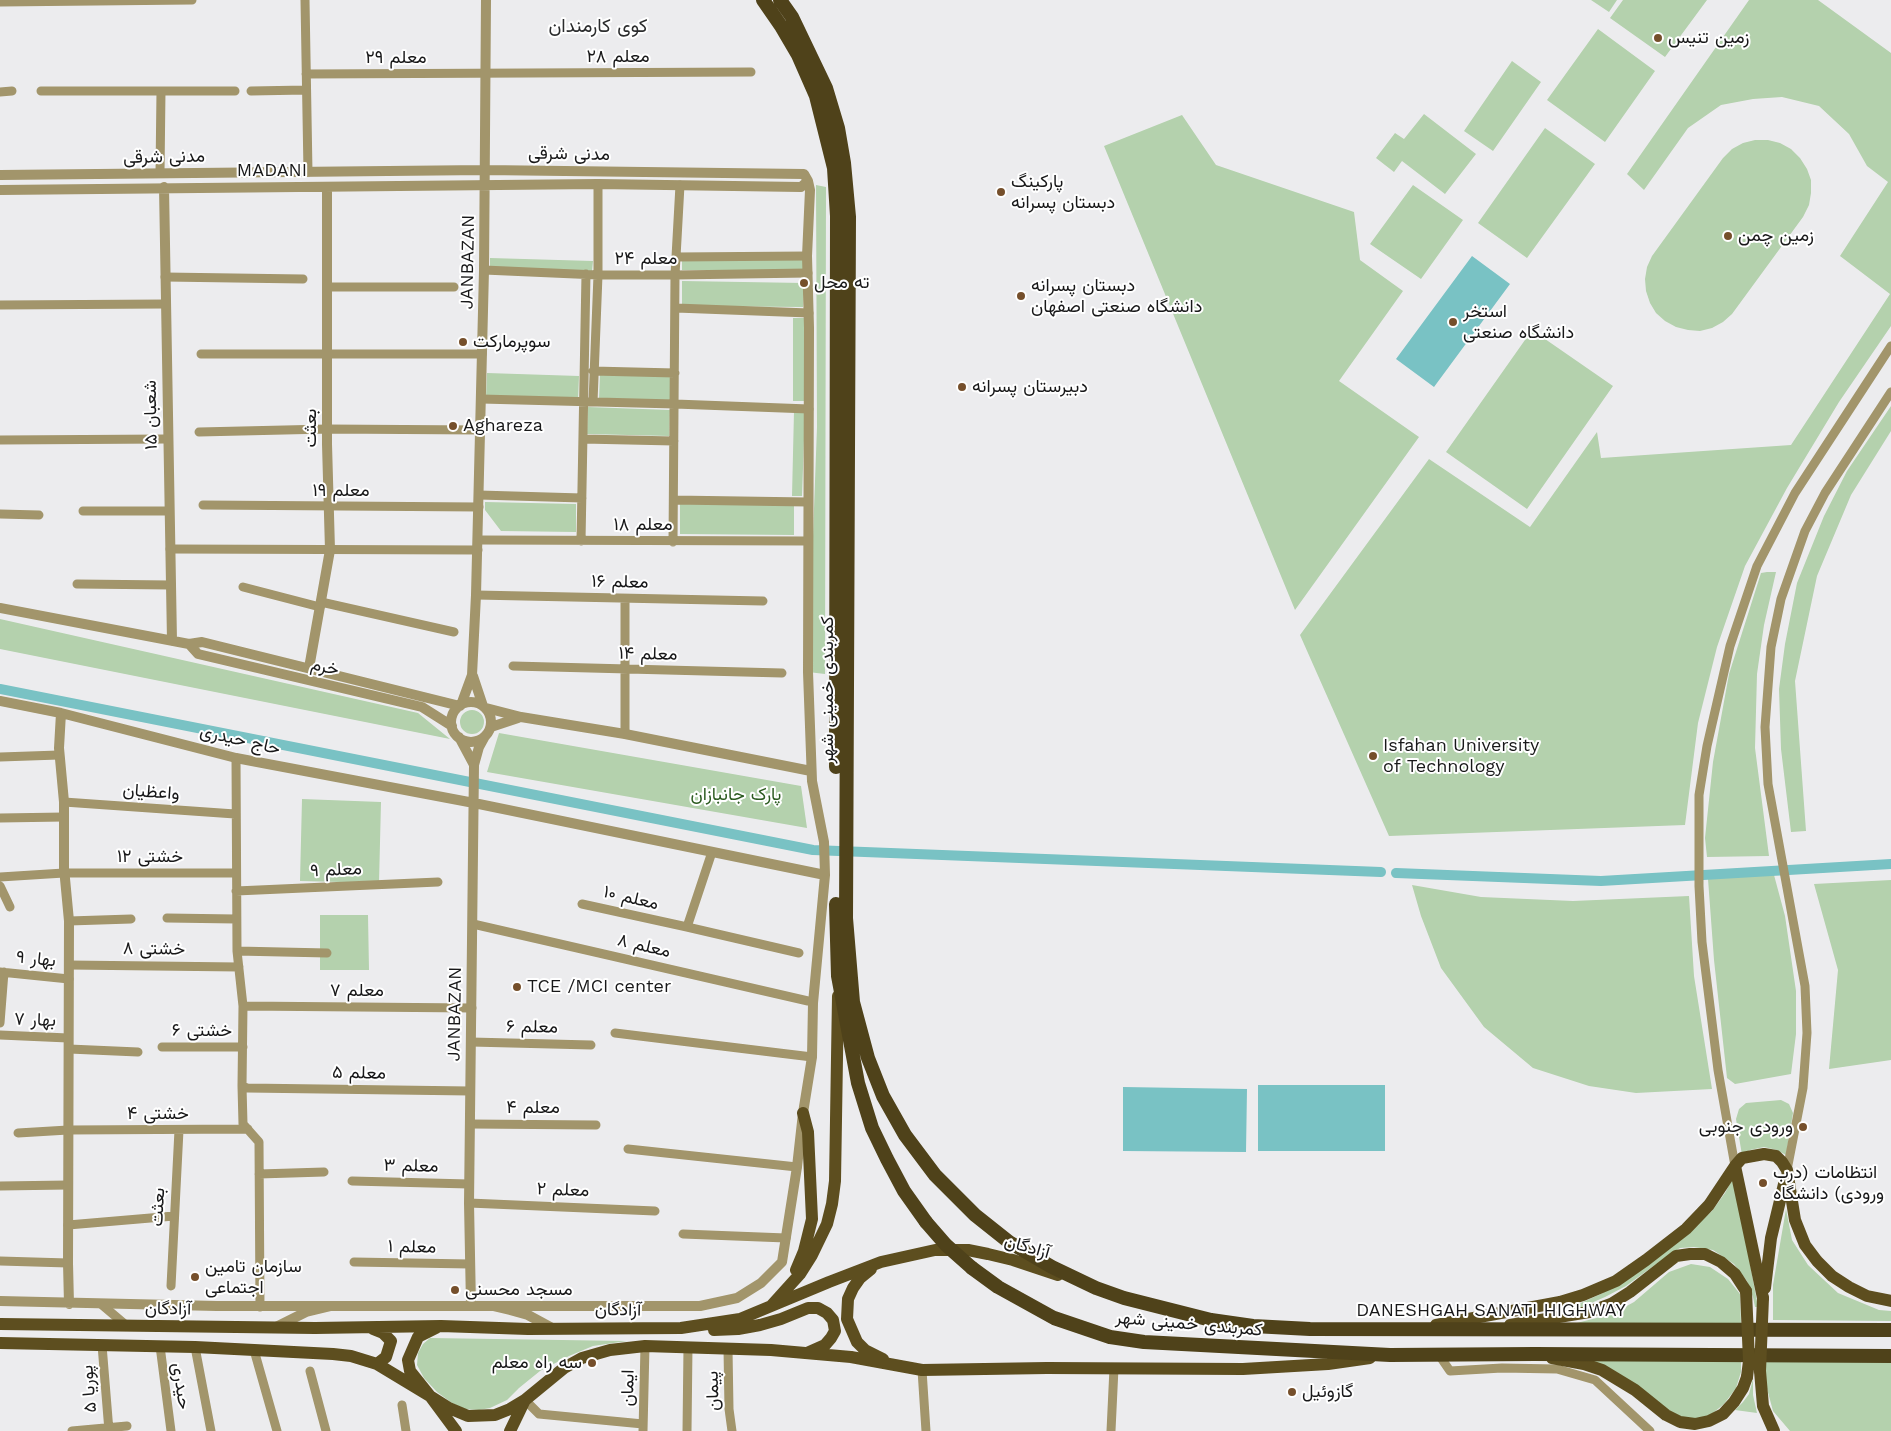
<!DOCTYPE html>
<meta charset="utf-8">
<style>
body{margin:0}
canvas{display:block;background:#ececee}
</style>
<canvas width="1891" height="1431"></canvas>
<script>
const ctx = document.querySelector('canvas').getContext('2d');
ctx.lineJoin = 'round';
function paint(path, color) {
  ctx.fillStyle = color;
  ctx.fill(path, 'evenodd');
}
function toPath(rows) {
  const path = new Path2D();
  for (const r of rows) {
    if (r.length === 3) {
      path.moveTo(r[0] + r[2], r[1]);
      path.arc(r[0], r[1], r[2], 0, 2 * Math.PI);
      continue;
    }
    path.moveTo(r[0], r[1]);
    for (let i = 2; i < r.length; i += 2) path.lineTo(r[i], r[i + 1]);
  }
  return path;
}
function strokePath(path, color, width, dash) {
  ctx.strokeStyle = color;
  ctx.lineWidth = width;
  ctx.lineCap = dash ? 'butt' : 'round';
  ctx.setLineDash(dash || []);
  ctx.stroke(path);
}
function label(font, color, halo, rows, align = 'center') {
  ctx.font = font + ' "Work Sans",Vazirmatn,sans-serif';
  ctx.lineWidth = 4;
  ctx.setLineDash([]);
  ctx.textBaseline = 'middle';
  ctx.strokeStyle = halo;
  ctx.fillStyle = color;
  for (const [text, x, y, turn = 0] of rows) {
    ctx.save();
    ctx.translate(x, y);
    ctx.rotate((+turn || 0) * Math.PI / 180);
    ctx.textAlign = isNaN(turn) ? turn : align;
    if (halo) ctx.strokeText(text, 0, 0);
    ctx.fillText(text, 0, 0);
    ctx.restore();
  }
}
paint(toPath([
 [1591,0,1617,0,1609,12],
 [1623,0,1707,0,1665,57,1610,18],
 [1749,0,1818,0,1891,53,1891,326,1839,402,1787,488,1745,566,1717,647,1698,723,1685,825,1389,836,1300,635,1429,459,1530,527,1597,432,1601,458,1791,445,1890,294,1840,256,1888,182,1867,166,1849,134,1819,106,1782,97,1753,99,1721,105,1688,128,1644,190,1627,174],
 [1598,29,1655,71,1605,142,1547,100],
 [1512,61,1541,82,1493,151,1464,131],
 [1424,114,1476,154,1445,194,1402,161,1394,172,1376,158,1395,133,1404,139],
 [1182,115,1216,165,1354,212,1360,260,1403,291,1339,381,1419,437,1295,610,1104,146],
 [1545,128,1595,164,1527,258,1478,223],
 [1755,140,1768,140,1780,143,1791,149,1800,158,1807,169,1811,180,1811,193,1809,205,1803,217,1732,314,1723,322,1712,328,1700,331,1688,330,1676,327,1665,321,1656,313,1650,303,1646,291,1645,279,1647,267,1652,256,1723,158,1732,149,1743,143],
 [816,185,826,187,825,674,808,672,817,427],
 [1413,185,1463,220,1421,279,1370,244],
 [490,258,593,261,592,271,490,268],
 [682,259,804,260,804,270,682,270],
 [682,281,804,283,803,307,682,306],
 [793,318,804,318,804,401,793,401],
 [1532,330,1613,386,1527,509,1446,452],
 [487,373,579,376,578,400,486,397],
 [600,375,672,376,671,401,599,399],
 [1891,406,1891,431,1851,495,1817,576,1795,681,1806,831,1791,832,1781,749,1779,689,1785,644,1797,583,1824,516,1847,471],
 [588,407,670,410,669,436,587,434],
 [794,411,805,412,802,496,792,496],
 [485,502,576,504,576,532,501,531,485,510],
 [680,503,794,504,794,535,680,534],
 [1767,572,1776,572,1764,625,1757,674,1755,748,1769,856,1707,857,1705,838,1713,762,1729,674,1761,573],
 [0,619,418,713,450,739,0,649],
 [472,722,12],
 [499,733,801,786,807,828,487,772],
 [302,799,381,802,379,883,300,881],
 [1774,875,1785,916,1796,991,1796,1034,1791,1074,1735,1084,1727,1078,1714,960,1708,879],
 [1891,880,1891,1060,1829,1069,1838,970,1814,884],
 [1412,885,1481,897,1573,901,1689,896,1694,976,1712,1089,1636,1093,1589,1086,1533,1068,1484,1027,1441,968,1421,916],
 [320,915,368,915,369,970,320,970],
 [1781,1100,1789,1104,1793,1113,1786,1155,1777,1150,1764,1147,1750,1150,1742,1155,1736,1119,1739,1109,1746,1103],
 [1734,1176,1758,1307,1755,1307,1753,1297,1747,1281,1734,1264,1713,1250,1694,1247,1680,1248,1670,1254,1626,1286,1605,1297,1573,1311,1556,1314,1603,1293,1690,1230,1712,1211,1725,1193],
 [1786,1209,1792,1240,1808,1265,1838,1293,1879,1310,1891,1311,1891,1321,1773,1320,1773,1285],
 [1691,1264,1710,1267,1728,1279,1740,1294,1741,1325,1569,1325,1612,1314,1634,1302,1669,1272],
 [430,1338,627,1341,593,1346,569,1356,540,1371,519,1388,507,1400,490,1408,479,1410,464,1409,452,1403,437,1392,424,1378,417,1365,418,1353,423,1344],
 [1766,1357,1891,1361,1891,1431,1790,1431,1773,1411,1766,1385],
 [1573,1359,1741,1361,1741,1372,1736,1388,1724,1404,1708,1417,1691,1420,1673,1414],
 [1753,1379,1753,1395,1757,1413,1735,1410,1743,1402,1749,1394]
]), '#b4d1ad');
paint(toPath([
 [1472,256,1510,284,1434,387,1396,359],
 [1258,1085,1385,1085,1385,1151,1258,1151],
 [1123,1087,1247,1089,1246,1152,1123,1151]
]), '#79c2c4');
strokePath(toPath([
 [0,689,813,850,1381,872],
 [1396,873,1601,881,1891,864]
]), '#79c2c4', 10);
strokePath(toPath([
 [305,0,308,172],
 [0,2,192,0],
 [306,74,751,72],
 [41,91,235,91],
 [251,91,306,90],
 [0,92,12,91],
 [160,173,161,91],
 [676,257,807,256],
 [484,270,598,275,675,275,808,273],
 [165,277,303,279],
 [327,287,454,287],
 [0,305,165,304],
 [676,308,809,313],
 [201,354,482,354],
 [593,371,675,373],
 [481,399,675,404,809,409],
 [593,402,598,275,598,184],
 [199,432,327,429,480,430],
 [583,439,674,441],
 [0,440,167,439],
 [479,495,582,498],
 [674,500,808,502],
 [203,505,479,507],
 [83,511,169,511],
 [0,514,39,515],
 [478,540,808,541],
 [581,541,586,274],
 [673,542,675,275,680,185],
 [170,549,478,550],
 [77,584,171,585],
 [243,587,320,607],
 [476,595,763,601],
 [321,602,454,632],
 [513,666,782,673],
 [625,734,625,599],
 [0,757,59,755],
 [236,758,237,951],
 [64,802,235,814],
 [0,818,64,817],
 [0,877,64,873,235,873],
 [0,886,10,907],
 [236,891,438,882],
 [582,904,687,927,712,852],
 [167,918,236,919],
 [69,921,131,919],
 [473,924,808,1001],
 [687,927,799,953],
 [69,965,239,967],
 [0,972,69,979],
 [243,1006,472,1008],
 [0,1023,4,972],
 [615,1033,812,1057],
 [0,1035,68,1038],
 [471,1042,591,1045],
 [162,1047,243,1047],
 [69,1049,138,1052],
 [242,1086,243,1006,237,951,327,953],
 [470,1124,596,1125],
 [18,1133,68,1130,248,1129],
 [628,1149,797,1167],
 [1735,1166,1718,1070,1702,942,1699,886,1699,795,1707,746,1730,646,1757,566,1795,493,1891,346],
 [1787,1170,1803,1088,1807,1033,1805,986,1768,784,1765,727,1771,647,1781,599,1805,531,1825,493,1891,392],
 [259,1174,324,1172],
 [352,1181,469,1184],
 [0,1186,68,1185],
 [469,1203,655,1211],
 [68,1225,174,1216],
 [683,1234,786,1238],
 [0,1261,68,1263],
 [354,1262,470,1264],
 [171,1286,179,1130],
 [101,1304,127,1326],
 [260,1307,259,1142,243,1124,242,1086,247,1088,470,1091],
 [102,1345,109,1431],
 [160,1346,171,1431],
 [195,1347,211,1431],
 [728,1349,729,1409,732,1431],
 [254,1350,277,1431],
 [1439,1355,1450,1371,1502,1368,1557,1369,1595,1380,1650,1431],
 [922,1370,926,1431],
 [310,1371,326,1431],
 [525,1400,539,1414,643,1424],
 [402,1405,406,1431],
 [72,1431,127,1426],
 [643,1431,645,1346],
 [687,1431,688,1347],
 [1111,1431,1114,1368]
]), '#a2956b', 9);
strokePath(toPath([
 [0,175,485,170,804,174,808,181,801,187,598,184,0,190],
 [164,187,172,641],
 [0,608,189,644,202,642,460,706],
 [189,644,198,654,422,707,452,726],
 [309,668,330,550,327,444,327,187],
 [473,676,483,706],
 [0,701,61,713,236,758,474,803,825,875],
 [471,722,20],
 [461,705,472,675,476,595,484,270,486,0],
 [486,708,521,717,625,734,811,771],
 [61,713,59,748,64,802,64,868,69,921,68,1263,69,1304],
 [491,727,518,718],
 [459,737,474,765],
 [0,1301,217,1306,331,1306],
 [471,1306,469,1203,474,765,479,747,485,736],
 [493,1306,700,1306,737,1298,761,1283,782,1262,797,1167,803,1113,812,1057,813,1003,825,875,824,842,812,781,808,672,809,328,807,256,810,190,808,181],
 [276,1327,306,1312,331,1306,493,1306,510,1310,528,1315,552,1328]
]), '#a2956b', 10);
strokePath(toPath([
 [1735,1166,1763,1298],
 [871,1269,860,1278,853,1288,848,1299,847,1319,857,1342,865,1350,883,1359],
 [796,1270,804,1251,812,1219,808,1132,803,1113],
 [1765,1288,1771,1238,1785,1180],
 [772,1305,800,1274,812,1255,827,1224,832,1204,835,1181,838,996],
 [0,1324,315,1328,441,1326,528,1329,681,1328,740,1319,829,1282,881,1262,935,1250,968,1250,988,1254,1013,1260,1058,1275],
 [1436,1325,1560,1302,1583,1295,1616,1281,1646,1260,1686,1229,1709,1205,1735,1166,1742,1158,1764,1154,1776,1156,1782,1162,1787,1170,1795,1220,1805,1245,1817,1261,1832,1276,1849,1287,1867,1296,1891,1301],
 [1510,1325,1589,1312,1611,1304,1630,1292,1676,1256,1690,1254,1705,1254,1721,1262,1735,1274,1746,1291],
 [436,1328,418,1337,408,1360,410,1371,430,1396,449,1408,468,1416,495,1415,510,1409,525,1400,564,1368,582,1358,610,1350,645,1346,771,1350,851,1357,922,1370,1047,1368,1243,1369,1328,1364,1370,1358],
 [373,1329,383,1333,391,1341,386,1357,377,1364],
 [714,1330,738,1329,760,1325,781,1319,808,1308,818,1308,827,1313,833,1320,835,1331,831,1338,825,1345,807,1353],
 [0,1343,195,1347,333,1354,351,1356,377,1364,430,1396,456,1431],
 [1552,1358,1584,1364,1602,1370,1635,1390,1666,1415,1680,1422,1695,1424,1709,1421,1723,1414,1734,1402,1743,1388,1747,1377],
 [1760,1371,1763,1406,1774,1431],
 [510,1431,525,1400]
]), '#5d4e1f', 12);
strokePath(toPath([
 [763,0,781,26,798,55,816,96,834,168,837,216,836,767],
 [780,0,792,17,826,88,838,128,844,163,849,217,846,918,853,1002,868,1058,883,1096,905,1135,935,1175,975,1215,1009,1242,1052,1267,1096,1288,1124,1298,1211,1320,1253,1326,1310,1329,1891,1330],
 [836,904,838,976,858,1083,872,1128,887,1159,904,1191,926,1222],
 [972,1268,998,1287,1054,1318,1110,1337,1144,1342,1390,1355,1535,1354,1891,1356]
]), '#4f421a', 14);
strokePath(toPath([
 [1746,1291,1749,1361,1747,1377],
 [1760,1371,1763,1298]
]), '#5d4e1f', 12);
strokePath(toPath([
 [926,1222,946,1245,972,1268]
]), '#4f421a', 14);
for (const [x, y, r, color] of [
 [1658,38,5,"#754f2b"],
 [1001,192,5,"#754f2b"],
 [1728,236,5,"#754f2b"],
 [804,283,5,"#754f2b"],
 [1021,296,5,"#754f2b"],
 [1453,322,5,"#754f2b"],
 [463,342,5,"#754f2b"],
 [962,387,5,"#754f2b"],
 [453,426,5,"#754f2b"],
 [1373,756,5,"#754f2b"],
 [517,987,5,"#754f2b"],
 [1803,1127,5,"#754f2b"],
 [1763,1183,5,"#754f2b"],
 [195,1277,5,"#754f2b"],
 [455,1290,5,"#754f2b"],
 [592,1363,5,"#754f2b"],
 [1292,1392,5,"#754f2b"]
]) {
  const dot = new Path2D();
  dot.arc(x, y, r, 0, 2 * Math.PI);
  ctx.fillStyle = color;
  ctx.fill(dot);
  strokePath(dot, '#fff', 2);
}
label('18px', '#181819', '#fff', [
 ["زمین تنیس",1668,38],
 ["پارکینگ",1011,182],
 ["دبستان پسرانه",1011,203],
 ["زمین چمن",1738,236],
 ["ته محل",814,283],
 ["دبستان پسرانه",1031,286],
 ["دانشگاه صنعتی اصفهان",1031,307],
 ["استخر",1463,312],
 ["دانشگاه صنعتی",1463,333],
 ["سوپرمارکت",473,342],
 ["دبیرستان پسرانه",972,387],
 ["Aghareza",463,426],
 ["Isfahan University",1383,746],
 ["of Technology",1383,767],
 ["TCE /MCI center",527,987],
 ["ورودی جنوبی",1793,1127,"right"],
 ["انتظامات (درب",1773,1173],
 ["ورودی) دانشگاه",1773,1194],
 ["سازمان تامین",205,1267],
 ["اجتماعی",205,1288],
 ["مسجد محسنی",465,1290],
 ["سه راه معلم",582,1363,"right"],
 ["گازوئیل",1302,1392]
], 'left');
label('18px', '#181819', '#fff', [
 ["معلم ۲۸",618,57],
 ["معلم ۲۹",396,58],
 ["مدنی شرقی",569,154,1],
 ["مدنی شرقی",164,157,-1],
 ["MADANI",272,171],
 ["معلم ۲۴",646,259],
 ["JANBAZAN",468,262,-89],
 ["۱۵ شعبان",151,415,-91],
 ["بعثت",311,428,-90],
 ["معلم ۱۹",341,491],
 ["معلم ۱۸",643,525],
 ["معلم ۱۶",620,582,1],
 ["معلم ۱۴",648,654,1],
 ["خرم",325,667,13],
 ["کمربندی خمینی شهر",828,690,-90],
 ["حاج حیدری",240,740,13],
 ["واعظیان",151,792,4],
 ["خشتی ۱۲",150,857],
 ["معلم ۹",336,870,-3],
 ["معلم ۱۰",631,898,13],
 ["معلم ۸",644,946,13],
 ["خشتی ۸",154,949,1],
 ["بهار ۹",36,959,6],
 ["معلم ۷",357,991],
 ["JANBAZAN",455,1014,-89],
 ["بهار ۷",35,1020,2],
 ["معلم ۶",532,1027,1],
 ["خشتی ۶",202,1031],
 ["معلم ۵",359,1073,1],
 ["معلم ۴",533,1108],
 ["خشتی ۴",158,1114],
 ["معلم ۳",411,1166,1],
 ["معلم ۲",563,1190,2],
 ["بعثت",158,1207,-87],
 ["معلم ۱",412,1247,1],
 ["آزادگان",1027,1247,16],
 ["آزادگان",168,1309,1],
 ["آزادگان",618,1310,1],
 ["DANESHGAH SANATI HIGHWAY",1491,1311],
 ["کمربندی خمینی شهر",1189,1324,5],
 ["حیدری",181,1386,82],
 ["ایمان",628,1388,-89],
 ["پوریا ۵",89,1389,-95],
 ["پیمان",713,1391,-92]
]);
label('18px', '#2c5b20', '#fff', [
 ["پارک جانبازان",736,795]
]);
label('19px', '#2b2c2d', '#fff', [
 ["کوی کارمندان",598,26]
]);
</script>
